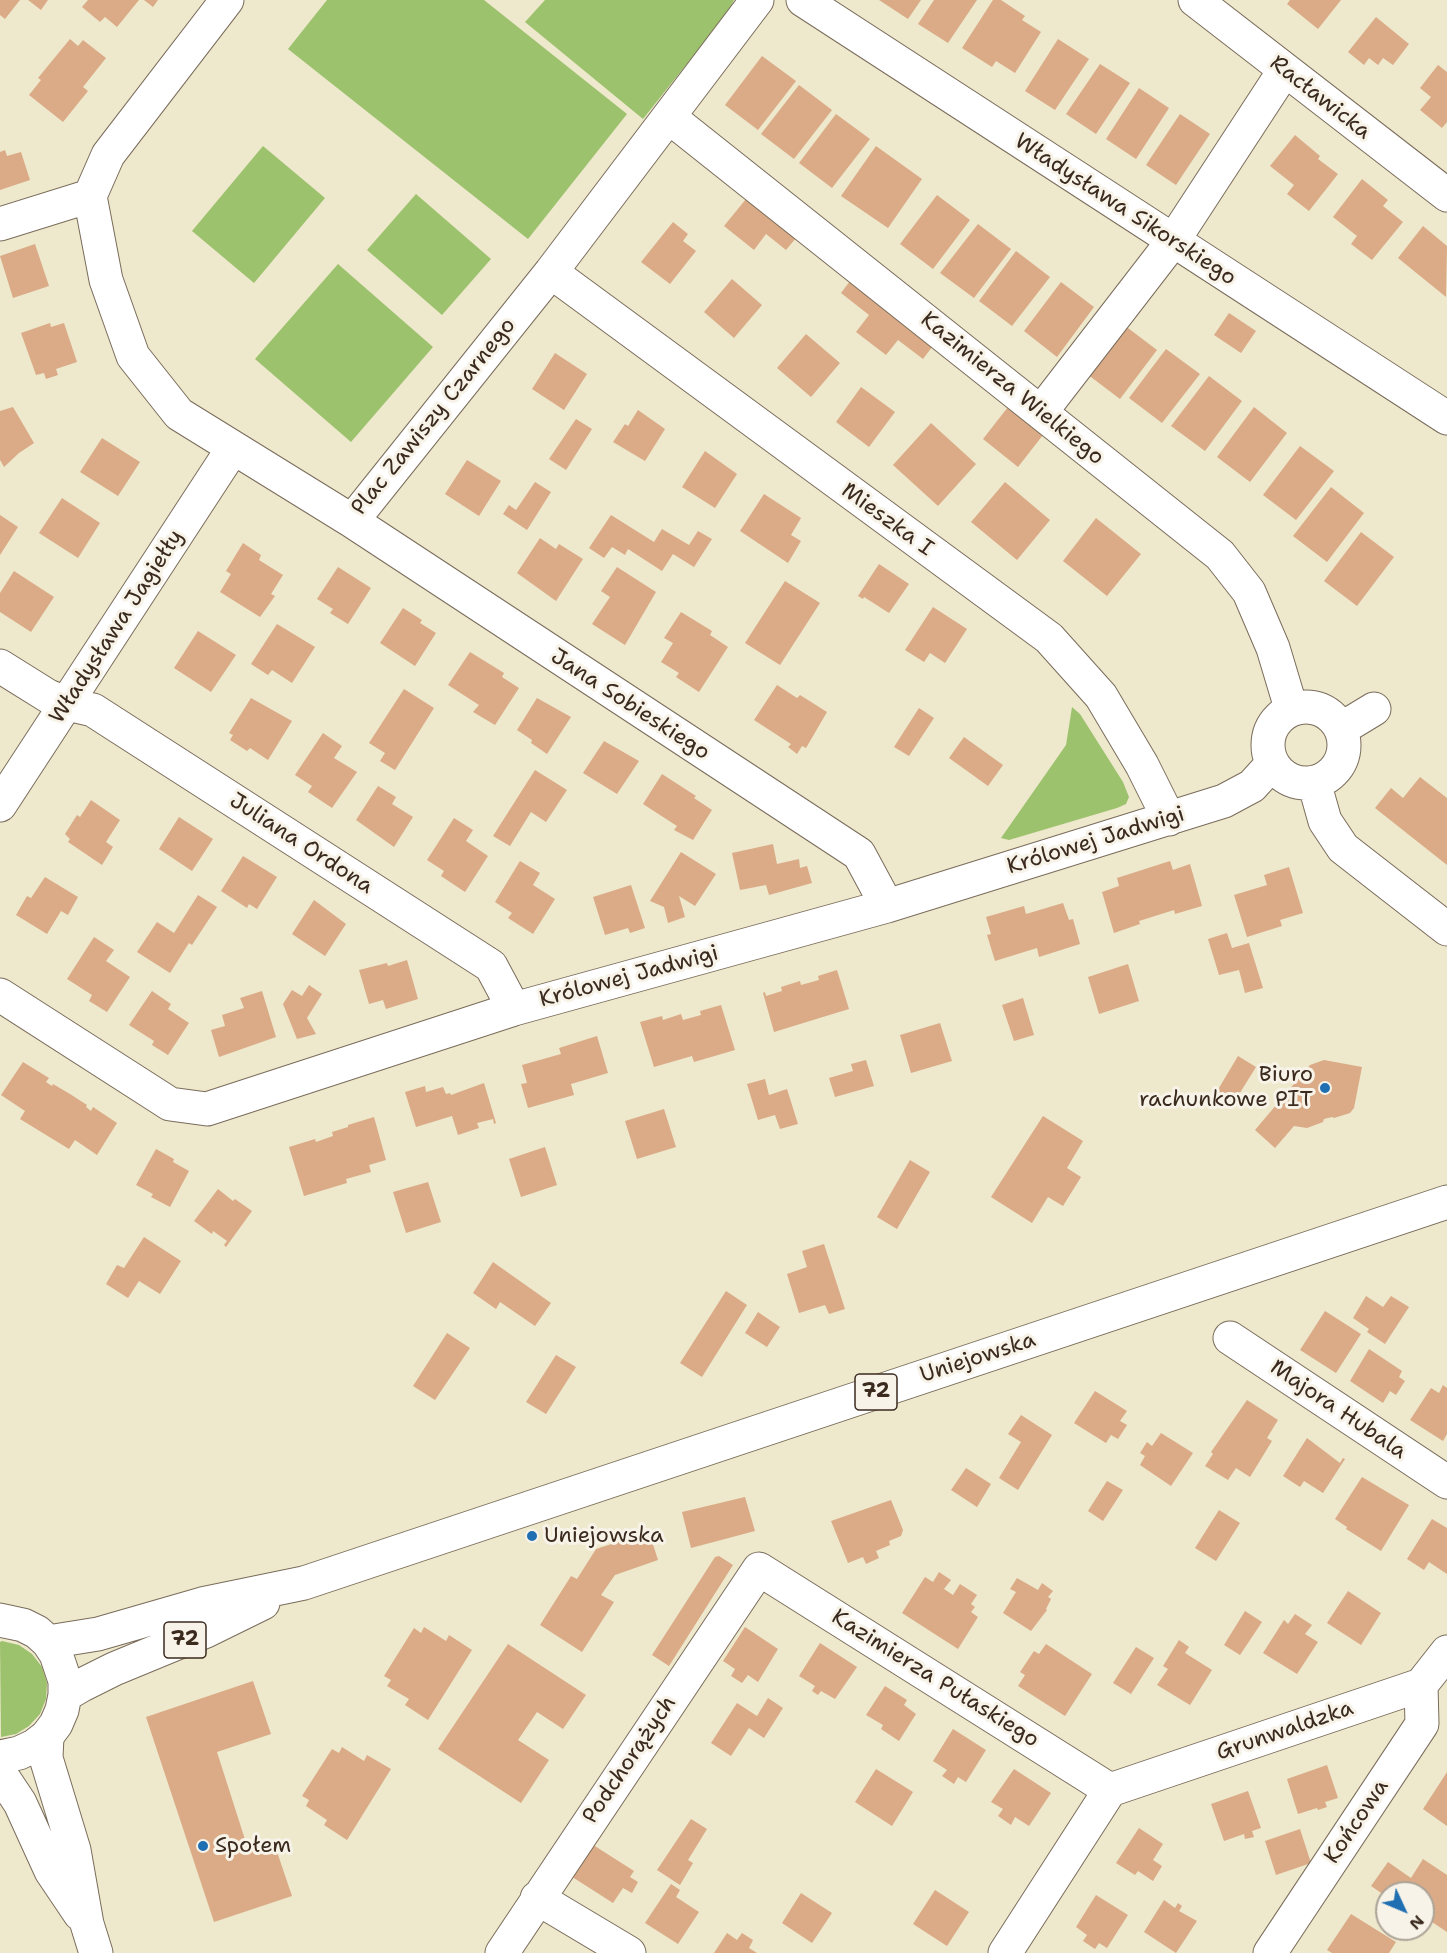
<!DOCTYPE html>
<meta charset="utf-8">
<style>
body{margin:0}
#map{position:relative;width:1447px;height:1953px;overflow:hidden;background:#eee8cd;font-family:"Shantell Sans",sans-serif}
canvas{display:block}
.north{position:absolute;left:1375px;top:1881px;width:60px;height:60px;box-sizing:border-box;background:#f7f3e8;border:2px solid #aca397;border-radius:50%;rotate:134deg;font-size:16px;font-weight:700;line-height:24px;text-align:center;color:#3b2a1e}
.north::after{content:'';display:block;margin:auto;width:21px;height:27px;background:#1f6fb2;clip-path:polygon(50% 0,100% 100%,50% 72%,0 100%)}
</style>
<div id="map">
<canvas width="1447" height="1953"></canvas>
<div class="north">N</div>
</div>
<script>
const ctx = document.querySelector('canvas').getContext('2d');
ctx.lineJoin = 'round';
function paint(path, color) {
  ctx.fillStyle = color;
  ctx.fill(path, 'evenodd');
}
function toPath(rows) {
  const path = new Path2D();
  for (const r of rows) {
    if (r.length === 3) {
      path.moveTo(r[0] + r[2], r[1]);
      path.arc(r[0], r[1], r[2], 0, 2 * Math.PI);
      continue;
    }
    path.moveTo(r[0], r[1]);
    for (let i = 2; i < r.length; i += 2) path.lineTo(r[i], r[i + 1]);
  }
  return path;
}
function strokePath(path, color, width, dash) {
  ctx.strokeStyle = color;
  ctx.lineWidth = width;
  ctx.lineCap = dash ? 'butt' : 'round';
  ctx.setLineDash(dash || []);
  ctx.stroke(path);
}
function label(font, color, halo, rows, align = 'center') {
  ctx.font = font + ' "Shantell Sans",sans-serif';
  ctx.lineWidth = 6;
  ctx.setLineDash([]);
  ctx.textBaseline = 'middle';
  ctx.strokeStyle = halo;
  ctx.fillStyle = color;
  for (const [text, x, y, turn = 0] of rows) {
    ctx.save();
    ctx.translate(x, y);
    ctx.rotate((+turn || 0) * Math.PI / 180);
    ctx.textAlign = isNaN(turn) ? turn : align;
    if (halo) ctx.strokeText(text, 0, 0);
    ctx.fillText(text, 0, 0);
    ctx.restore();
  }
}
paint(toPath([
 [327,0,484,0,627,114,528,239,288,49],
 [545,0,734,0,728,12,643,119,525,22],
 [263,146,325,198,254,283,192,231],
 [416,194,491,259,442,315,367,250],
 [338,264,433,347,351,442,255,359],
 [1072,707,1080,714,1123,782,1129,797,1126,804,1117,808,1009,840,1001,838,1066,745],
 [2,1641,19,1645,32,1654,42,1667,47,1683,46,1699,40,1714,29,1726,16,1734,1,1737,0,1642]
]), '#9dc26d');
paint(toPath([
 [0,0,20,0,5,19,0,15],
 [28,0,48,0,41,10],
 [88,0,139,0,117,27,105,17,100,22,82,7],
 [144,0,158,0,153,7],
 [879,0,921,0,908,19],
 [934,0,977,0,948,43,918,24],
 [993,0,1001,0,1025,16,1022,20,1041,32,1015,73,996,61,992,67,962,48],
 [1290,0,1341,0,1318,29,1287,4],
 [1376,17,1409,44,1393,65,1383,58,1378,65,1369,58,1364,65,1348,52],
 [70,39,78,46,83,40,106,58,83,87,88,91,63,122,29,95,41,80,38,78],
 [1058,39,1089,59,1055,110,1025,91],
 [762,56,796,81,758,130,725,105],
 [1100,64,1130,83,1096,134,1066,114],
 [1438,65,1447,72,1447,122,1442,128,1420,110,1431,97,1420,88],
 [799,85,832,110,794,159,761,134],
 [1139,88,1169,108,1136,159,1106,139],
 [836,114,870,139,832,188,799,163],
 [1180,114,1210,134,1176,185,1146,165],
 [1295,135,1320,156,1318,159,1338,174,1309,211,1287,194,1294,185,1270,166],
 [876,146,922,179,888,228,841,196],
 [5,150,7,156,21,152,30,180,0,190,0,152],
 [1362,179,1388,200,1383,206,1403,222,1372,260,1351,244,1357,236,1333,217],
 [937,195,970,220,933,269,900,244],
 [746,199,796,238,786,250,766,234,754,250,724,226],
 [673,222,688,234,683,241,696,251,670,284,641,262],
 [978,224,1011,249,974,298,940,273],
 [1423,226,1447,246,1446,297,1398,258],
 [35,244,49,286,13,298,0,256],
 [1016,251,1050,277,1012,326,979,301],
 [732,279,762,305,734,338,704,312],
 [850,281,932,347,923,359,898,340,886,355,856,332,869,315,841,293],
 [1061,282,1094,307,1057,357,1024,331],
 [1229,313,1256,331,1241,353,1214,335],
 [50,323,51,327,64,323,77,362,56,369,58,375,46,379,44,373,36,375,21,333],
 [1124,325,1157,350,1120,399,1087,374],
 [806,334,840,363,811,397,777,368],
 [1166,349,1200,374,1162,423,1129,398],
 [555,353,587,374,564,410,532,389],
 [1209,376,1242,401,1205,451,1171,426],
 [861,387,895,412,869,447,836,422],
 [13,407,34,443,19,453,4,467,0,460,0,411],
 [1008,407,1043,435,1018,467,983,439],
 [1254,407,1287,433,1250,482,1217,457],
 [638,410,665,429,645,461,613,442,625,424,628,426],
 [576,419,592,429,566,470,549,459],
 [931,423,976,464,938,506,893,465],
 [102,438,140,462,118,496,80,472],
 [1300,446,1334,471,1296,520,1263,495],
 [705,451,737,474,715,508,682,487],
 [467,460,501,481,479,516,445,494],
 [535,482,551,492,527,530,503,514,509,505,516,510],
 [1005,482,1050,520,1017,560,971,522],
 [1331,487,1364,513,1327,562,1293,536],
 [764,494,801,518,791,535,801,541,788,563,740,531],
 [62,498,100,523,78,558,39,533],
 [0,515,18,527,0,555],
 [611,515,654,542,662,529,689,545,698,531,712,539,694,567,673,554,662,571,628,549,625,555,612,547,604,558,589,548],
 [1096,518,1141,554,1107,596,1063,561],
 [1361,532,1394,557,1357,606,1324,581],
 [540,538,556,549,559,544,583,559,556,601,517,573],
 [243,543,261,555,259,560,283,575,271,594,275,596,260,617,220,592,231,574,226,571],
 [879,564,909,584,889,613,864,597,863,599,858,596],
 [338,567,371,588,348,624,330,613,333,609,317,599],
 [617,567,656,592,625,645,592,624,610,597,601,591],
 [14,571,54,597,31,632,0,612,0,593],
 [785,581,820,603,780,665,745,643],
 [933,607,967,629,945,663,930,653,924,662,905,650],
 [403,608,422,620,420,623,436,633,415,666,380,643],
 [681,612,712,631,710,635,728,647,699,692,676,677,679,673,661,662,673,643,664,638],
 [277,624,315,647,292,683,272,670,268,675,251,664],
 [198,631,236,655,211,692,174,668],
 [470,652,504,673,502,677,519,688,495,725,473,712,479,705,448,685],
 [777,685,797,698,800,695,827,712,806,748,802,746,797,754,788,747,791,744,754,720],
 [404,689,434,708,395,770,380,761,385,753,369,743],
 [251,698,292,721,268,760,250,748,247,751,230,740,233,735,229,733],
 [537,698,571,717,547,754,531,743,532,740,517,730],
 [919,708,934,718,909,756,894,747],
 [323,733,342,746,334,758,357,772,332,808,308,792,312,786,295,775],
 [964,737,1003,765,988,786,949,758],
 [604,741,639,761,617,794,583,773],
 [535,770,567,790,546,822,531,812,510,846,493,836],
 [662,774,696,796,694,798,712,810,693,840,674,830,677,826,643,804],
 [1420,777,1447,798,1447,865,1375,808,1391,788,1403,798],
 [378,786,396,797,392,804,413,817,394,847,356,820],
 [91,800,120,820,106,842,113,847,102,865,68,842,70,839,65,834,77,815,80,817],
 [179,817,213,839,192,871,159,849],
 [454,818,473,830,466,841,488,856,465,892,441,876,444,871,427,860],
 [773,844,777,864,799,859,800,868,807,866,812,883,769,895,766,885,740,890,732,853],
 [681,852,716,874,695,906,679,896,685,917,668,923,664,907,650,901],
 [243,856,277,877,257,909,249,904,247,908,221,891],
 [520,861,540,873,533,885,555,899,533,934,508,918,512,913,495,902],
 [1170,861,1173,870,1190,864,1202,906,1175,914,1174,910,1139,921,1140,924,1114,933,1102,892,1119,886,1117,878],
 [1289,867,1303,913,1280,920,1282,926,1247,937,1234,895,1267,885,1264,875],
 [45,877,78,897,68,915,61,911,47,934,16,915,27,896,31,898],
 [631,885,645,928,630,933,628,928,605,935,593,897],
 [198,895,217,907,192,945,189,943,170,973,137,952,157,922,174,933],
 [314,900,346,924,325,956,292,934],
 [1063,903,1069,920,1073,919,1080,944,1039,957,1037,948,995,961,987,935,991,934,986,917,1024,906,1026,914],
 [1227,933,1232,948,1249,943,1263,988,1245,993,1239,970,1219,975,1208,939],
 [94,937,114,950,106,961,130,977,107,1012,89,1001,92,995,67,979],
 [407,960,418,999,386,1009,383,1000,369,1004,359,970,387,963,388,966],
 [1128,964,1139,1001,1099,1014,1088,977],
 [837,970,849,1009,774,1032,763,993,765,992,766,996,782,991,781,987,800,981,801,985,819,980,818,976],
 [309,985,322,994,307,1018,316,1034,297,1039,283,1004,292,990,302,996],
 [152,991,171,1004,168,1009,189,1023,168,1055,152,1045,154,1041,129,1025],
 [262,991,276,1037,219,1057,211,1030,225,1026,222,1015,244,1008,240,998],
 [1023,998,1034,1035,1014,1041,1002,1005],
 [721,1005,735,1050,694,1062,692,1056,654,1067,640,1022,662,1016,663,1020,681,1014,683,1020,701,1015,700,1011],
 [940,1023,952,1061,911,1073,900,1035],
 [597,1036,608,1073,571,1084,574,1095,528,1108,521,1084,527,1083,522,1065,561,1054,559,1048],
 [1238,1056,1256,1067,1233,1104,1216,1093],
 [866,1060,874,1086,835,1097,829,1078,853,1071,851,1064],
 [1324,1060,1362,1067,1354,1108,1350,1113,1334,1118,1332,1117,1324,1119,1323,1122,1307,1128,1294,1126,1275,1148,1255,1130,1310,1065],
 [23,1062,49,1078,46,1082,52,1086,53,1084,70,1094,87,1105,86,1107,91,1111,93,1107,117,1123,97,1155,75,1140,69,1149,20,1119,25,1111,1,1095],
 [765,1079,769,1095,787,1089,798,1124,780,1129,775,1115,758,1120,747,1084],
 [484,1083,496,1123,494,1124,493,1119,477,1123,479,1128,458,1135,452,1116,416,1127,405,1092,425,1086,426,1092,443,1087,446,1094,450,1093,451,1095],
 [664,1109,676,1147,637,1159,625,1121],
 [1043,1116,1083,1141,1067,1168,1081,1177,1063,1206,1048,1197,1032,1223,991,1197],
 [374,1117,386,1160,369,1165,371,1172,346,1179,347,1183,304,1196,289,1147,315,1139,316,1142,333,1136,332,1132,348,1127,348,1125],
 [545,1147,557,1185,521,1197,509,1159],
 [156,1149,174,1159,173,1162,189,1171,170,1207,151,1197,153,1194,136,1185],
 [910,1160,930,1172,897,1229,877,1217],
 [428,1182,441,1222,406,1233,393,1192],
 [218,1189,233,1201,235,1199,252,1211,226,1247,224,1245,227,1241,213,1231,212,1234,194,1221],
 [144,1237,181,1261,160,1294,139,1281,128,1298,106,1284,117,1265,124,1268],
 [824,1244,845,1309,829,1314,825,1305,799,1313,787,1274,807,1267,802,1251],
 [493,1262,551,1303,535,1326,500,1302,496,1309,473,1293],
 [726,1291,747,1305,702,1377,680,1363],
 [1366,1296,1383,1307,1391,1296,1409,1307,1385,1344,1367,1332,1369,1329,1353,1318],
 [1325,1311,1361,1334,1336,1373,1300,1350],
 [758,1312,780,1327,767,1347,745,1333],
 [447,1333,470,1348,435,1400,413,1386],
 [1369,1349,1402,1371,1399,1377,1405,1381,1396,1395,1390,1391,1383,1403,1350,1381],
 [556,1355,576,1367,546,1414,526,1402],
 [1443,1385,1447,1388,1447,1434,1443,1441,1410,1420,1431,1388,1439,1393],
 [1095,1391,1127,1411,1120,1421,1127,1425,1118,1439,1111,1435,1106,1443,1074,1423],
 [1247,1400,1278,1420,1267,1438,1272,1441,1250,1477,1236,1468,1228,1480,1205,1466,1213,1454,1211,1452],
 [1021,1415,1052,1435,1018,1490,999,1478,1021,1442,1008,1434],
 [1161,1433,1193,1453,1171,1486,1140,1465,1145,1456,1140,1453,1147,1442,1152,1446],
 [1307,1438,1340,1463,1343,1458,1345,1459,1323,1493,1304,1481,1300,1487,1283,1476],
 [966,1468,991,1484,977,1507,951,1490],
 [1362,1477,1409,1505,1381,1551,1346,1529,1347,1527,1335,1519],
 [1107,1481,1123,1490,1103,1521,1088,1511],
 [745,1497,755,1531,691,1548,682,1512],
 [891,1500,903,1530,901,1536,889,1541,890,1545,876,1551,879,1558,866,1564,863,1557,848,1563,831,1521],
 [1219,1510,1240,1523,1216,1561,1195,1548],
 [1432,1519,1447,1528,1447,1574,1429,1562,1424,1570,1407,1559],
 [649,1532,658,1560,615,1575,601,1595,614,1602,582,1652,540,1625,571,1576,577,1579,596,1549],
 [719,1556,733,1565,669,1666,652,1655,715,1557],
 [939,1572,951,1580,944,1589,953,1595,960,1584,977,1595,971,1604,975,1607,971,1612,978,1617,958,1649,902,1613,925,1577,933,1582],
 [1017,1578,1038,1590,1042,1583,1053,1591,1048,1597,1051,1599,1046,1609,1047,1610,1031,1631,1003,1613,1016,1592,1010,1589],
 [1348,1591,1381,1613,1361,1645,1327,1623],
 [1245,1611,1262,1622,1240,1655,1224,1645],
 [1295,1614,1312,1625,1305,1634,1318,1642,1297,1674,1263,1653,1284,1620,1288,1624],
 [424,1627,446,1641,449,1635,472,1650,428,1720,405,1705,409,1699,387,1686,391,1680,384,1676,414,1628,421,1633],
 [745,1627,778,1649,758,1682,748,1675,742,1683,731,1676,735,1669,723,1661],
 [1179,1640,1189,1647,1185,1653,1212,1670,1190,1705,1157,1685,1168,1669,1163,1666],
 [820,1643,857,1667,835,1699,821,1691,818,1695,812,1691,815,1686,799,1676],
 [508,1644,586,1695,563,1729,537,1712,518,1740,549,1760,521,1803,438,1749],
 [1046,1644,1092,1674,1065,1716,1018,1686,1025,1675,1020,1672,1034,1651,1039,1654],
 [1136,1647,1154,1658,1131,1694,1113,1683],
 [253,1681,271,1734,217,1752,249,1852,274,1843,292,1896,214,1922,146,1717],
 [885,1686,907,1700,904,1705,916,1714,899,1741,881,1729,883,1725,866,1715],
 [768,1698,783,1708,764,1738,749,1728,731,1756,711,1743,737,1703,757,1716],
 [953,1729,986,1750,966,1782,958,1777,954,1784,942,1776,947,1770,933,1761],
 [342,1747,364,1761,367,1755,391,1769,347,1840,324,1825,327,1820,306,1806,309,1800,302,1796,332,1749,339,1753],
 [1327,1765,1338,1798,1325,1802,1327,1807,1318,1810,1317,1808,1298,1814,1287,1779],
 [876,1769,913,1792,892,1826,855,1802],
 [1014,1769,1051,1793,1029,1826,1015,1817,1011,1825,998,1816,1003,1809,991,1802],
 [1447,1772,1447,1826,1423,1809],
 [1248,1791,1261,1828,1252,1831,1254,1837,1245,1839,1244,1834,1224,1841,1211,1804],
 [691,1819,707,1829,688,1860,693,1863,680,1885,657,1870],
 [1139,1828,1163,1844,1153,1860,1162,1866,1153,1881,1138,1871,1135,1875,1116,1863],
 [1300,1829,1311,1863,1276,1875,1265,1841],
 [587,1841,634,1871,630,1877,638,1882,632,1893,623,1888,613,1903,566,1873],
 [1423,1859,1447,1875,1447,1932,1423,1916,1423,1893,1387,1893,1387,1897,1371,1886,1388,1862,1411,1878],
 [671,1884,680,1890,676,1897,699,1912,678,1944,645,1923],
 [935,1890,969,1912,947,1946,913,1924],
 [801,1893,832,1913,812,1943,782,1923],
 [1096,1895,1128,1915,1107,1948,1099,1943,1095,1949,1083,1941,1087,1935,1076,1927],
 [1164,1900,1175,1908,1178,1903,1182,1906,1179,1911,1197,1921,1176,1953,1144,1932],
 [1351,1914,1396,1942,1389,1953,1332,1953,1327,1950],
 [727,1933,737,1940,742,1933,753,1940,749,1948,757,1953,714,1953]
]), '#daab86');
const street = toPath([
 [227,0,108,155,90,196,106,280,133,356,179,414,352,521,859,854,887,906],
 [803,0,1447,418],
 [1195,0,1447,195],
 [669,117,1220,555,1249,592,1273,648,1291,708],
 [0,224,90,196],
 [551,272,1049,638,1101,696,1142,765,1169,819],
 [1041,412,1173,241,1284,71],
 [352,521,551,272,757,0],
 [0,666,48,696,67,704,93,710,491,966,514,1009],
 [1306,745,38],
 [1341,729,1374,709],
 [1314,782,1325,821,1343,848,1447,929],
 [0,805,233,448],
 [0,995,170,1104,207,1109,514,1009,887,906,1224,801,1252,786,1272,764],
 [1230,1338,1447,1482],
 [47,1736,46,1758,74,1850,87,1924,96,1953],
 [0,1773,20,1803,51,1871,80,1914],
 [1110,1790,1421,1685,1447,1652],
 [537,1898,629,1953],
 [502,1953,759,1569,1110,1790],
 [1005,1953,1110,1790],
 [1270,1953,1422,1724,1421,1685]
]);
const primary = toPath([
 [0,1620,23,1625,37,1632,48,1642,56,1654,65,1681,65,1695,62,1710,56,1724,47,1736,34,1746,19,1753,0,1757],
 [48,1642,98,1634,202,1604,304,1583,1447,1202],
 [65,1695,82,1685,114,1669,206,1631,263,1603]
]);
strokePath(street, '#7a6c5b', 35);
strokePath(primary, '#7a6c5b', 35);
strokePath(street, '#fff', 33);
strokePath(primary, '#fff', 33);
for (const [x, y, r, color] of [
 [1325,1088,6,"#1f6fb2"],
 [532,1536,6,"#1f6fb2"],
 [203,1846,6,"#1f6fb2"]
]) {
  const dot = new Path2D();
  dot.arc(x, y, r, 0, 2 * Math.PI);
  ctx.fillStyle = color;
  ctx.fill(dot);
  strokePath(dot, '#f7f3e8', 2);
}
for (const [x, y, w] of [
 [876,1392,42],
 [185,1640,42]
]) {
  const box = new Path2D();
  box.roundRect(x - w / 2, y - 18, w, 36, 4.5);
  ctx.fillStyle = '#f7f3e8';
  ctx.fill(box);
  strokePath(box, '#3b2a1e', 1.5);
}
label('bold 21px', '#3b2a1e', null, [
 ["72",876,1392],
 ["72",185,1640]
]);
label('22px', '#3b2a1e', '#f7f3e8', [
 ["Racławicka",1320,98,38],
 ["Władysława Sikorskiego",1125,210,33],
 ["Kazimierza Wielkiego",1012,389,39],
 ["Plac Zawiszy Czarnego",434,417,-51],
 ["Mieszka I",887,520,36],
 ["Władysława Jagiełły",117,627,-57],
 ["Jana Sobieskiego",630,705,33],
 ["Królowej Jadwigi",1096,841,-17],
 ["Juliana Ordona",301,844,33],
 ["Królowej Jadwigi",629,977,-15],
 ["Uniejowska",978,1358,-18],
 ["Majora Hubala",1338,1410,34],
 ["Kazimierza Pułaskiego",935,1679,32],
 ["Grunwaldzka",1285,1731,-19],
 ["Podchorążych",630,1760,-56],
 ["Końcowa",1357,1822,-56]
]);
label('22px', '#3b2a1e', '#f7f3e8', [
 ["Biuro",1313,1075,"right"],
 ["rachunkowe PIT",1313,1100,"right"],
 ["Uniejowska",544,1536],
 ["Społem",215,1846]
], 'left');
</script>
